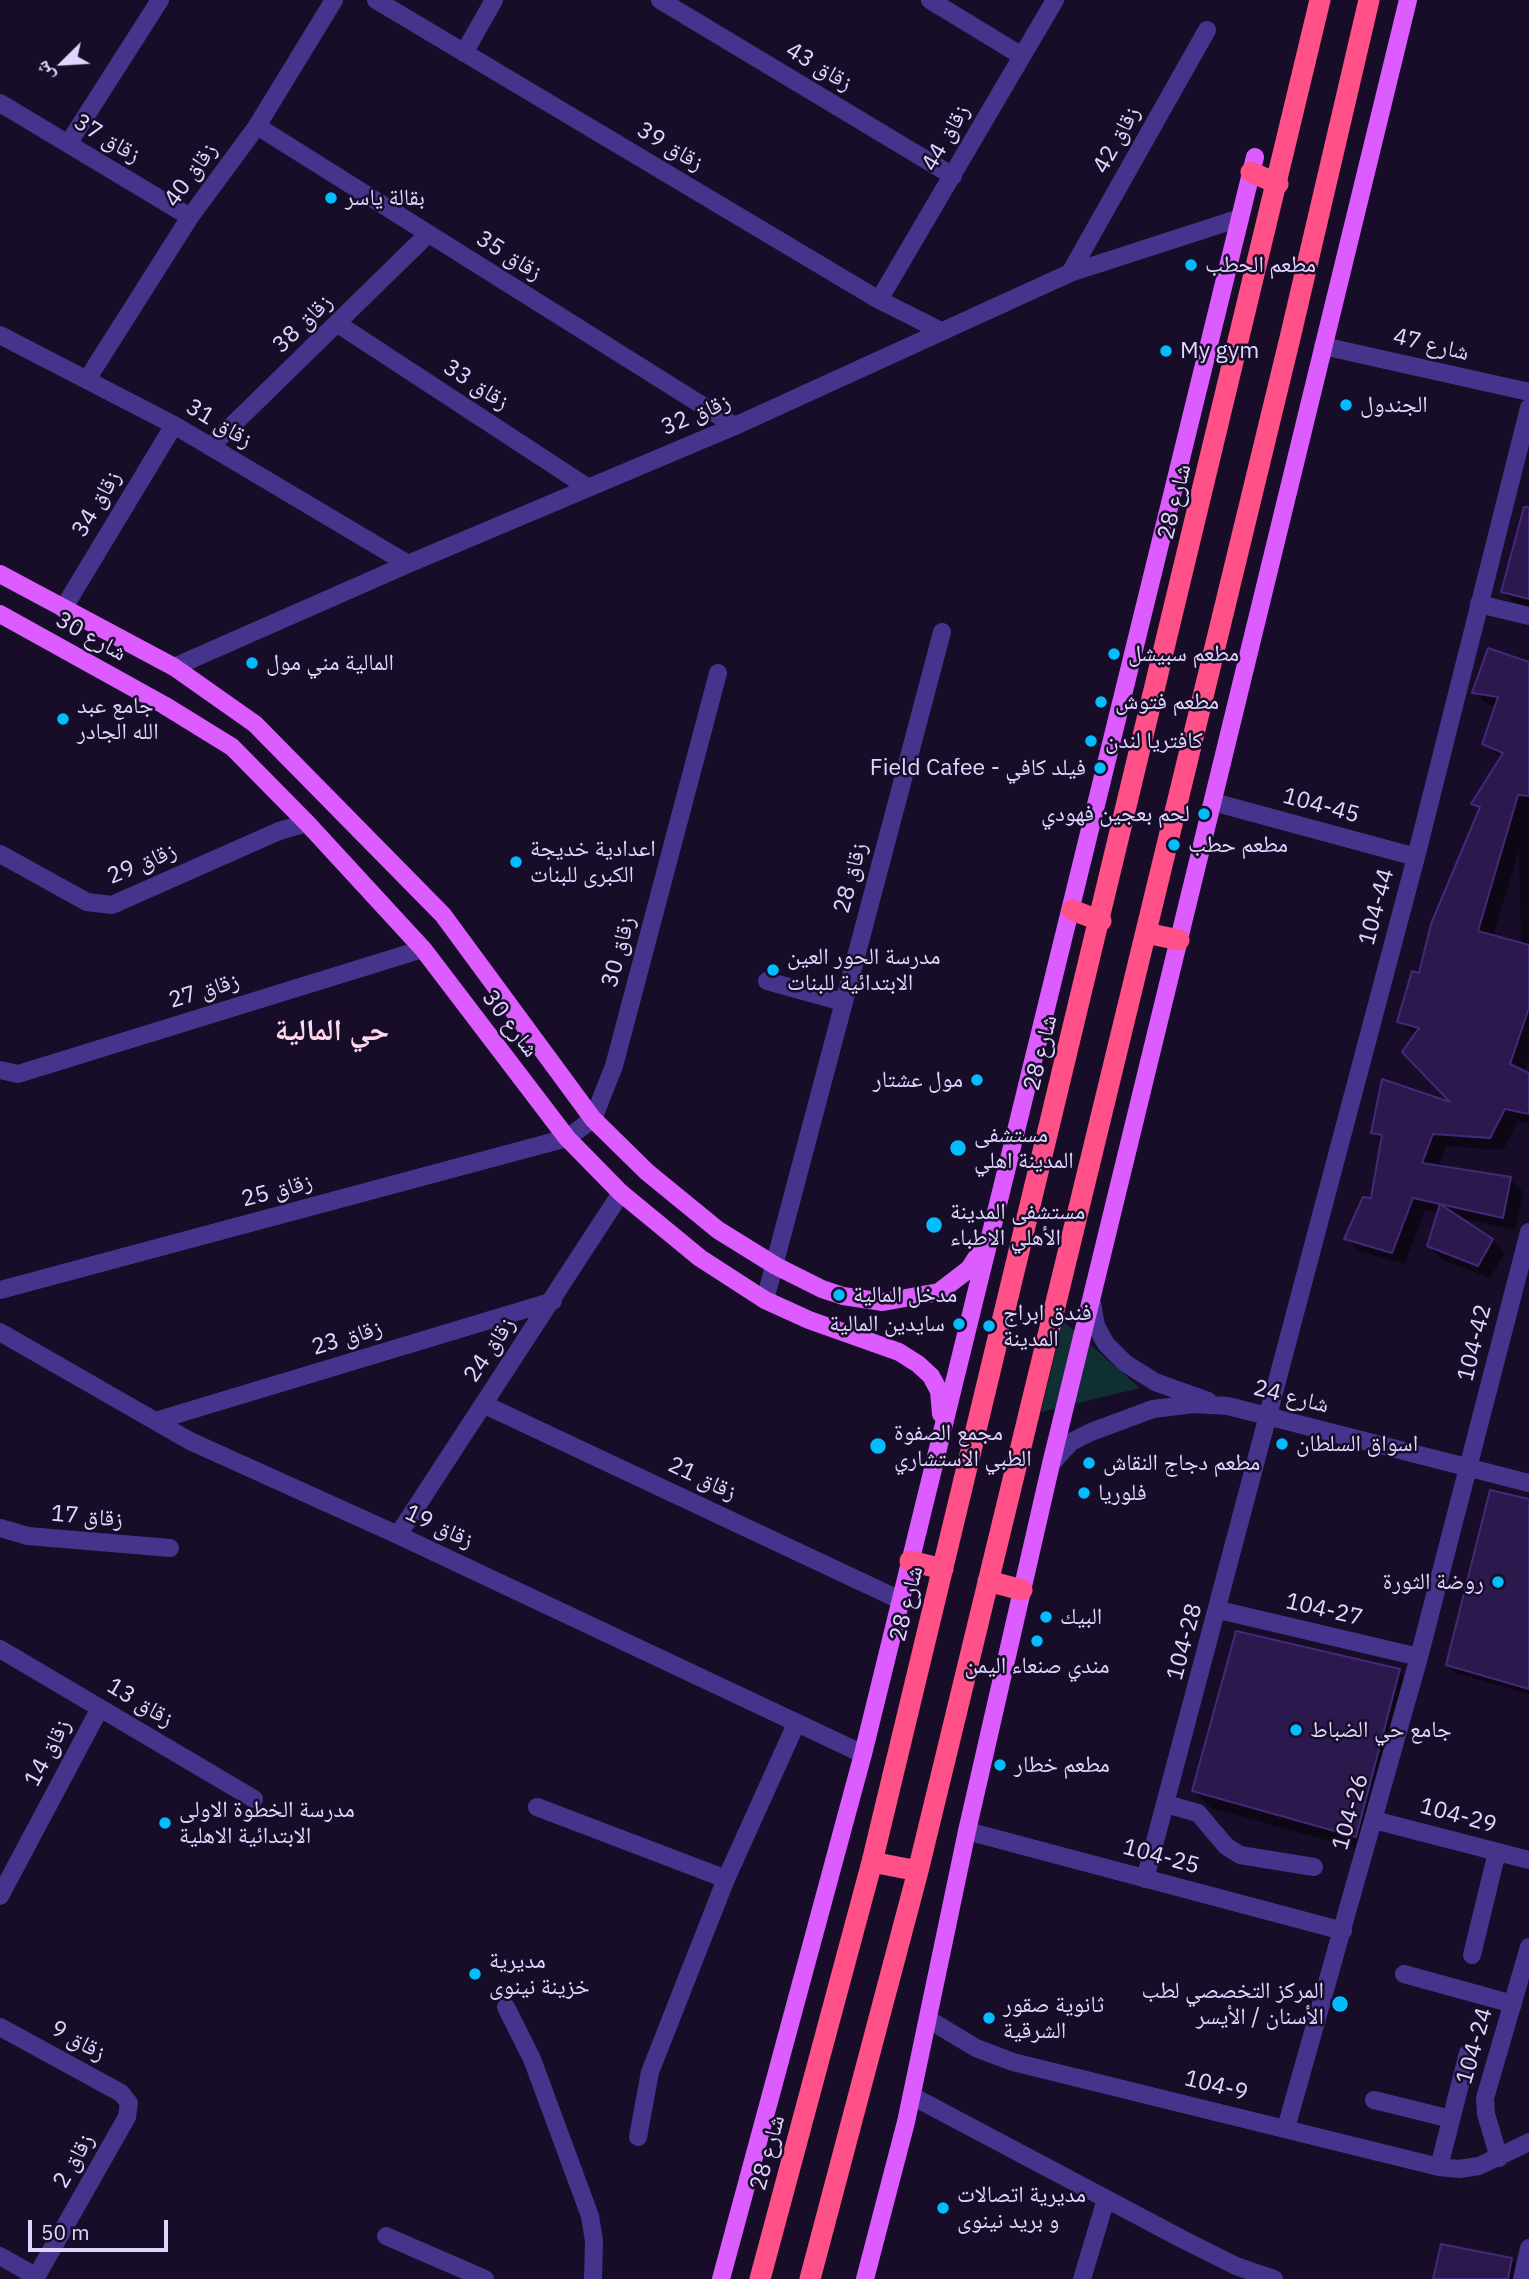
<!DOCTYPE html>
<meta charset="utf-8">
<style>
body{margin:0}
#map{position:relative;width:1529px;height:2279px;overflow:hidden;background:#170d29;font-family:"IBM Plex Sans","Noto Naskh Arabic",sans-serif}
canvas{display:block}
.north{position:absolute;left:28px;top:28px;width:70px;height:70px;-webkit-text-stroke:5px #170d29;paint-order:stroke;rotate:246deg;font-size:19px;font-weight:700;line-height:28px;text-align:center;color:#e1d5ff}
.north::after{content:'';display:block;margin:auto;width:24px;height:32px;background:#e1d5ff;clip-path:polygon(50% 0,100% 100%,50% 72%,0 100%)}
.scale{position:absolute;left:28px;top:2220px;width:140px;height:32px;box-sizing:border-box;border:4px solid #e1d5ff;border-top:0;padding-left:9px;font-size:21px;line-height:24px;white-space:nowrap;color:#e1d5ff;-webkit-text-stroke:5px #170d29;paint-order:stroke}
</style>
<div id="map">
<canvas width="1529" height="2279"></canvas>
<div class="north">ش</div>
<div class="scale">50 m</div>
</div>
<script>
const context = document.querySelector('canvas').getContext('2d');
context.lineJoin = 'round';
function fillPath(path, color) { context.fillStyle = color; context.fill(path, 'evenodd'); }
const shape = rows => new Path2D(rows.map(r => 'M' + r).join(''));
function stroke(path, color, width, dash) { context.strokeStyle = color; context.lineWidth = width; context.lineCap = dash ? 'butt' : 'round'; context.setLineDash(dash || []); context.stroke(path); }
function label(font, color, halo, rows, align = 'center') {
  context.font = font + ' "IBM Plex Sans","Noto Naskh Arabic",sans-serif'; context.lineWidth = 5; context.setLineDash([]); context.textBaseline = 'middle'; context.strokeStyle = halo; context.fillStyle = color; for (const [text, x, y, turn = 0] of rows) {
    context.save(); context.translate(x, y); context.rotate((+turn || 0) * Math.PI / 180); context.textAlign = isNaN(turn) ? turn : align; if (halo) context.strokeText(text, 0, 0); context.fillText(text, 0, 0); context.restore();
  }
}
fillPath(shape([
 [1063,1321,1140,1388,1041,1412]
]), '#102f33');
fillPath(shape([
 [1529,517,1529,608,1516,604,1503,592],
 [1529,664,1529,1058,1524,1072,1529,1074,1529,1123,1518,1121,1503,1150,1446,1146,1438,1168,1510,1179,1523,1192,1515,1230,1456,1217,1492,1240,1505,1253,1490,1278,1441,1259,1429,1246,1439,1213,1425,1210,1405,1264,1358,1251,1346,1238,1373,1200,1383,1143,1373,1133,1456,1106,1416,1035,1399,1021,1420,975,1480,810,1474,803,1502,759,1484,744,1496,706,1487,705,1474,692],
 [1519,849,1521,945,1493,937],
 [1529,1501,1529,1694,1456,1673,1448,1665],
 [1399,1670,1416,1687,1373,1853,1211,1808,1194,1791],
 [1512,2260,1524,2272,1523,2279,1435,2279]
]), '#0007');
const building = shape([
 [1524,507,1529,507,1529,599,1501,592,1524,507],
 [1488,648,1529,662,1529,796,1518,795,1478,931,1529,945,1529,1008,1510,1064,1529,1073,1529,1114,1505,1109,1490,1138,1433,1134,1422,1163,1511,1177,1503,1218,1413,1198,1392,1253,1344,1239,1363,1197,1371,1198,1382,1135,1371,1133,1382,1079,1450,1102,1402,1052,1419,1028,1397,1022,1412,971,1419,973,1431,924,1480,807,1471,804,1503,753,1482,744,1498,697,1472,693,1488,648],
 [1440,1204,1493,1239,1478,1266,1427,1246,1440,1204],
 [1490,1490,1529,1499,1529,1689,1446,1665,1490,1490],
 [1236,1631,1400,1669,1356,1837,1192,1791,1236,1631],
 [1441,2244,1512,2258,1508,2279,1433,2279,1441,2244]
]);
fillPath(building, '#2b184c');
stroke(building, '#45287a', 2);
stroke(shape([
 [376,0,879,300,941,331],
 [660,0,953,176],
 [930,0,1022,56],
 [464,53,494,0],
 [0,103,190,217],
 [257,126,735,426],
 [68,144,160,0],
 [1070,273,1207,30],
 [879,300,1055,0],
 [338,324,587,487],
 [0,335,174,425,408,564],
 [1323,346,1529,392],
 [88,378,190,217,257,126,334,0],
 [210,447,428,234],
 [1479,604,1529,616],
 [63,609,174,425],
 [174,667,408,564,735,426,1070,273,1240,218],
 [1213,802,1416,857],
 [0,854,87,902,112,905,279,831,307,823],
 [767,981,843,1002],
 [0,1070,18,1074,423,949],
 [0,1290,567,1138,593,1119,614,1066,718,673],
 [765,1300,942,632],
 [1092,1303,1096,1326,1106,1344,1125,1363,1155,1382,1208,1401],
 [0,1332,190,1441,398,1535,863,1754],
 [483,1404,900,1600],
 [155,1421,553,1301],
 [1051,1464,1071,1442,1091,1432,1153,1409,1193,1404,1228,1406,1529,1483],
 [0,1528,28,1536,170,1548],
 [398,1535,621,1193],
 [1219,1610,1419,1657],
 [0,1649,254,1799],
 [1166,1804,1198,1813,1226,1846,1240,1855,1314,1867],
 [537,1807,726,1879],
 [1374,1820,1529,1860],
 [967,1831,1343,1931],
 [1145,1879,1416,857,1529,408],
 [0,1896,100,1708],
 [1472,1955,1497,1852],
 [1404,1974,1513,2004],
 [506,2007,532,2059,590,2216,594,2241,593,2279],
 [928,2019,976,2048,1013,2062,1439,2167,1459,2169,1479,2166,1529,2142],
 [0,2027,121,2093,129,2103,127,2117,35,2279],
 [912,2096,1182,2239,1236,2266,1274,2279],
 [1374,2100,1451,2119],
 [1286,2128,1419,1657,1529,1232],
 [638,2137,650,2072,726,1879,796,1724],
 [1499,2158,1486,2114,1485,2098,1529,1947],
 [1439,2167,1468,2053],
 [386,2236,485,2279],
 [0,2256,37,2277],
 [1082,2279,1106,2199],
 [1522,2279,1529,2248]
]), '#46348c', 18);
stroke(shape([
 [0,574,174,667,255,724,443,915,593,1119,647,1172,718,1230,776,1266,822,1289,843,1296,883,1302,939,1292,969,1269,982,1249],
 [0,614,164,705,232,747,307,823,423,949,567,1138,621,1193,700,1258,765,1300,809,1320,899,1352,918,1364,931,1376,939,1391,941,1414],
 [721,2279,863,1754,1255,157],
 [865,2279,906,2122,967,1831,1051,1464,1408,0]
]), '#dc5cff', 18);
stroke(shape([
 [1251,172,1278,184],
 [1072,910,1101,921],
 [1146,933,1179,940],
 [910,1561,943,1569],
 [988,1581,1022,1590],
 [872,1862,918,1871],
 [760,2279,872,1862,1320,0],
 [810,2279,918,1871,1290,338,1369,0]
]), '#ff5088', 21);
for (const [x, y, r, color] of [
 [331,198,7,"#01bdff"],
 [1191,265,7,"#01bdff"],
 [1166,351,7,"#01bdff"],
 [1346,405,7,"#01bdff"],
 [1114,654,7,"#01bdff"],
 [252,663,7,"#01bdff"],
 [1101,702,7,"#01bdff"],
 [63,719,7,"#01bdff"],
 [1091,741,7,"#01bdff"],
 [1100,768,7,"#01bdff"],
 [1204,814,7,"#01bdff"],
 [1174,845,7,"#01bdff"],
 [516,862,7,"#01bdff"],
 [773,970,7,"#01bdff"],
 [977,1080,7,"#01bdff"],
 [958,1148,9,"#01bdff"],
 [934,1225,9,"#01bdff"],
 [839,1295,7,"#01bdff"],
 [959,1324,7,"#01bdff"],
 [989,1326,7,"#01bdff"],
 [1282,1444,7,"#01bdff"],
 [878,1446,9,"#01bdff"],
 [1089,1463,7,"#01bdff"],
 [1084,1493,7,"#01bdff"],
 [1498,1582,7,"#01bdff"],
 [1046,1617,7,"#01bdff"],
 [1037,1641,7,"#01bdff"],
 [1296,1730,7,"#01bdff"],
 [1000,1765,7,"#01bdff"],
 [165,1823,7,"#01bdff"],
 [475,1974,7,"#01bdff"],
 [1340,2004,9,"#01bdff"],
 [989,2018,7,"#01bdff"],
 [943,2208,7,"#01bdff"]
]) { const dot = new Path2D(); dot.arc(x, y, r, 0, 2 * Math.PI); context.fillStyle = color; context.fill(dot); stroke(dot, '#170d29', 2.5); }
label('23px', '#e1d5ff', '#170d29', [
 ["زقاق 43",819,67,31],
 ["زقاق 44",946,138,-60],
 ["زقاق 37",107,139,31],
 ["زقاق 42",1117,140,-61],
 ["زقاق 39",670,147,31],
 ["زقاق 40",191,175,-54],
 ["زقاق 35",509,256,32],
 ["زقاق 38",303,324,-44],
 ["شارع 47",1431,345,13],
 ["زقاق 33",476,385,33],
 ["زقاق 32",696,415,-23],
 ["زقاق 31",219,424,31],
 ["شارع 28",1175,502,-76],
 ["زقاق 34",97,504,-59],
 ["شارع 30",91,637,29],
 ["104-45",1321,806,15],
 ["زقاق 29",142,864,-23],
 ["زقاق 28",851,878,-75],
 ["104-44",1377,907,-75],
 ["زقاق 30",619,952,-75],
 ["زقاق 27",204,991,-17],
 ["شارع 30",510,1024,53],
 ["شارع 28",1041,1053,-76],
 ["زقاق 25",277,1191,-15],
 ["زقاق 23",347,1338,-17],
 ["104-42",1475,1343,-76],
 ["زقاق 24",490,1350,-56],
 ["شارع 24",1291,1397,14],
 ["زقاق 21",702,1479,25],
 ["زقاق 17",87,1517,5],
 ["زقاق 19",439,1527,25],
 ["شارع 28",907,1604,-76],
 ["104-27",1324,1610,13],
 ["104-28",1185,1642,-75],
 ["زقاق 13",140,1703,31],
 ["زقاق 14",48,1753,-62],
 ["104-26",1351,1812,-74],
 ["104-29",1458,1816,15],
 ["104-25",1161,1857,15],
 ["زقاق 9",78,2041,29],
 ["104-24",1475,2046,-74],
 ["104-9",1216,2086,14],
 ["شارع 28",768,2153,-75],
 ["زقاق 2",74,2161,-60]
]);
label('23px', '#e1d5ff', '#170d29', [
 ["بقالة ياسر",345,198],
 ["مطعم الحطب",1205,265],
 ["My gym",1180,351],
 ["الجندول",1360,405],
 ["مطعم سبيشل",1128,654],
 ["المالية مني مول",266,663],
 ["مطعم فتوش",1115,702],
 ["جامع عبد",77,706],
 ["الله الجادر",77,732],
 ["كافتريا لندن",1105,741],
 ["Field Cafee - فيلد كافي",1086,768,"right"],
 ["لحم بعجين فهودي",1190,814,"right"],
 ["مطعم حطب",1188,845],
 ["اعدادية خديجة",530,849],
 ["الكبرى للبنات",530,875],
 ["مدرسة الحور العين",787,957],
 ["الابتدائية للبنات",787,983],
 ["مول عشتار",963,1080,"right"],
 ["مستشفى",974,1135],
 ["المدينة اهلي",974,1161],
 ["مستشفى المدينة",950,1212],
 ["الأهلي الاطباء",950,1238],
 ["مدخل المالية",853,1295],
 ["فندق ابراج",1003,1313],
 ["المدينة",1003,1339],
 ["سايدين المالية",945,1324,"right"],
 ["مجمع الصفوة",894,1433],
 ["الطبي الاستشاري",894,1459],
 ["اسواق السلطان",1296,1444],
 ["مطعم دجاج النقاش",1103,1463],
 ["فلوريا",1098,1493],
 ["روضة الثورة",1484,1582,"right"],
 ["البيك",1060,1617],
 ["مندي صنعاء اليمن",1037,1666,"center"],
 ["جامع حي الضباط",1310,1730],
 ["مطعم خطار",1014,1765],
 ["مدرسة الخطوة الاولى",179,1810],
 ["الابتدائية الاهلية",179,1836],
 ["مديرية",489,1961],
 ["خزينة نينوى",489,1987],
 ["المركز التخصصي لطب",1324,1991,"right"],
 ["الأسنان / الأيسر",1324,2017,"right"],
 ["ثانوية صقور",1003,2005],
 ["الشرقية",1003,2031],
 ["مديرية اتصالات",957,2195],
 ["و بريد نينوى",957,2221]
], 'left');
label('bold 30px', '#ffd7ea', '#170d29', [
 ["حي المالية",332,1031]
]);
</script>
